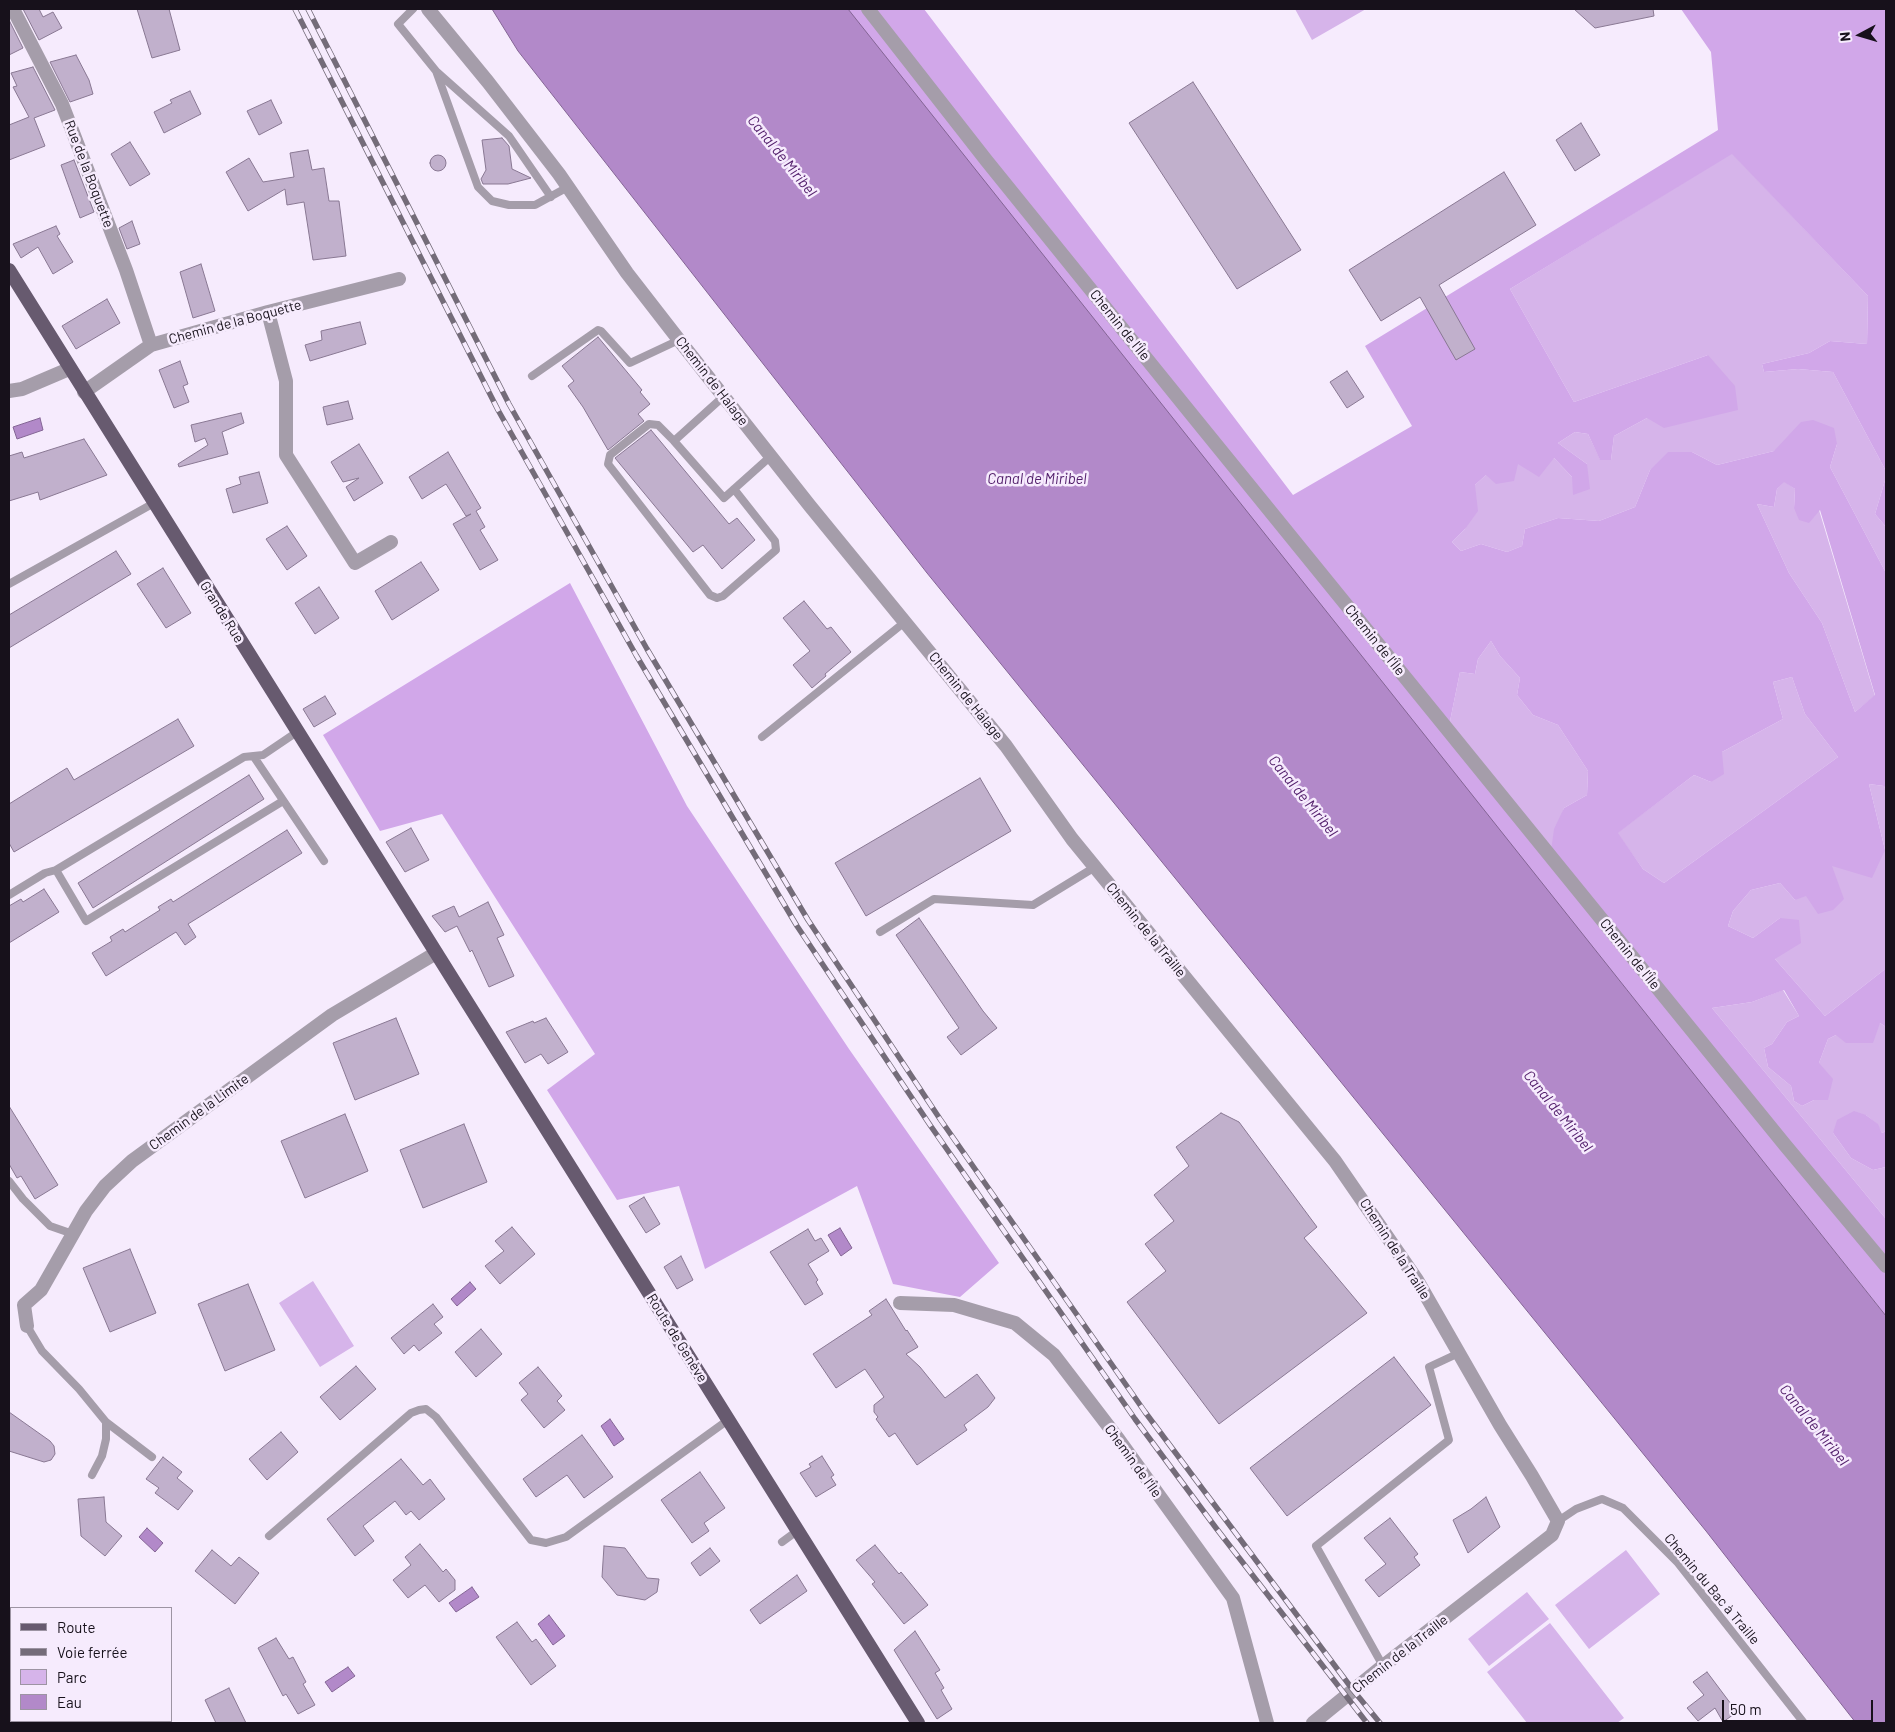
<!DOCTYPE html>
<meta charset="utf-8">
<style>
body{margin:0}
#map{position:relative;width:1895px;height:1732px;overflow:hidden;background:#f6ebfd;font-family:Barlow,sans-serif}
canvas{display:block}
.frame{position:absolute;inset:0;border:10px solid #17111b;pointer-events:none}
.legend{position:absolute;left:10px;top:1607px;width:162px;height:115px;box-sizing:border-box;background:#f6ebfd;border:1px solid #9d94a3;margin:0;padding:6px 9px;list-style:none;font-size:15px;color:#17111b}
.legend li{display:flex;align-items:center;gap:10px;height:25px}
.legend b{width:25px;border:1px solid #9d94a3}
.north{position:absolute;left:1835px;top:10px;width:50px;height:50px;-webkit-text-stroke:4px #f6ebfd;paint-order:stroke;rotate:264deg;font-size:14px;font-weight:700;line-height:20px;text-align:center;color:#17111b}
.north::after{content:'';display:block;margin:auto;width:18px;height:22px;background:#17111b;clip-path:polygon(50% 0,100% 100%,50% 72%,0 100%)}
.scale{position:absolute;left:1722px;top:1700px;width:151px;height:22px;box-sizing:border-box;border:2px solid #17111b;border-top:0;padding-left:6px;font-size:15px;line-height:18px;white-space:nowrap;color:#17111b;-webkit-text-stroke:4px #f6ebfd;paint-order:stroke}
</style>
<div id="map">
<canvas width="1895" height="1732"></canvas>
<div class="frame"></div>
<ul class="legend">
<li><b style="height:6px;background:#675a6f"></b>Route</li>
<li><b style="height:6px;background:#746c79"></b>Voie ferrée</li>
<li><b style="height:14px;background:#d6b4ea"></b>Parc</li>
<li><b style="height:14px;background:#b289c9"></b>Eau</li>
</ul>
<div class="north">N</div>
<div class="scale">50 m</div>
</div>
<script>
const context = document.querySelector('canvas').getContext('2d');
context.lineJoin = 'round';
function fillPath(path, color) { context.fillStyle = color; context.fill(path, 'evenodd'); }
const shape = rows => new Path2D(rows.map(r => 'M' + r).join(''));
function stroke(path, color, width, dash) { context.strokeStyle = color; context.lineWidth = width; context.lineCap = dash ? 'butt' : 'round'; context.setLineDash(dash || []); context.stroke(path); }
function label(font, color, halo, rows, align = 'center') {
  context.font = font + ' Barlow,sans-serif'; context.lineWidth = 5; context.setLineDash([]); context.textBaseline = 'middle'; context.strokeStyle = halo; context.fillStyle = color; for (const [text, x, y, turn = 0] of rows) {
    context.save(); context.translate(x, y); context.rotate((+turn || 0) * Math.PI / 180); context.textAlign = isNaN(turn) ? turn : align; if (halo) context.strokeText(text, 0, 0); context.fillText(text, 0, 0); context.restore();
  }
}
fillPath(shape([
 [1295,9,1366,9,1312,40],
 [1732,153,1868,296,1867,344,1830,341,1809,353,1762,364,1764,372,1798,369,1833,372,1886,471,1886,477,1875,514,1886,527,1886,573,1830,467,1837,444,1774,451,1717,465,1692,452,1650,470,1635,507,1599,521,1558,518,1525,529,1522,546,1507,552,1481,544,1461,551,1452,542,1465,529,1475,485,1487,474,1518,463,1554,458,1572,477,1587,464,1558,443,1575,432,1588,434,1600,459,1611,460,1614,436,1647,418,1708,355,1574,402,1510,289],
 [1784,481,1795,489,1794,508,1819,510,1875,696,1855,712,1822,623,1789,573,1757,504,1774,507,1777,489],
 [1491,641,1500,656,1520,678,1517,695,1533,715,1558,725,1588,771,1587,795,1564,808,1551,851,1449,726,1460,672,1475,674,1478,659],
 [1792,677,1805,714,1838,757,1664,883,1643,869,1617,833,1694,775,1711,782,1722,752,1783,719,1773,682],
 [1869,784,1884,786,1886,791,1886,970,1884,970,1825,1016,1775,959,1780,918,1753,938,1728,926,1733,911,1751,890,1780,883,1795,900,1832,866,1885,850],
 [1783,990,1799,1016,1787,1022,1772,1044,1764,1048,1768,1067,1791,1086,1794,1101,1802,1106,1814,1100,1819,1063,1828,1039,1836,1035,1880,1023,1886,1027,1886,1131,1882,1133,1877,1124,1866,1115,1833,1133,1851,1158,1873,1170,1886,1167,1886,1219,1712,1008,1752,1002],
 [313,1281,354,1346,320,1367,279,1303],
 [1626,1550,1660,1594,1589,1649,1555,1605],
 [1527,1592,1549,1619,1489,1666,1468,1639],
 [1550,1623,1624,1718,1617,1723,1527,1723,1487,1672]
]), '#d6b4ea');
fillPath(shape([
 [844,9,924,9,1293,495,1412,426,1365,346,1718,130,1711,52,1681,9,1886,9,1886,471,1833,372,1798,369,1764,372,1762,364,1809,353,1830,341,1867,344,1868,296,1732,154,1510,289,1574,402,1708,355,1735,386,1738,410,1664,428,1647,418,1614,436,1611,460,1600,460,1588,434,1575,432,1558,443,1587,464,1590,489,1573,495,1572,477,1554,458,1539,477,1518,464,1514,481,1496,484,1486,475,1475,485,1478,511,1465,529,1452,542,1461,551,1481,544,1507,552,1522,546,1525,529,1558,518,1599,521,1635,507,1650,470,1668,452,1692,452,1717,465,1774,451,1801,422,1813,420,1834,428,1837,444,1830,467,1886,573,1886,791,1884,786,1869,784,1885,850,1872,878,1832,866,1844,899,1833,910,1818,914,1806,896,1795,900,1780,883,1751,890,1733,911,1728,926,1753,938,1780,918,1799,920,1801,943,1775,959,1825,1016,1884,970,1886,970,1886,1027,1880,1023,1873,1043,1846,1043,1836,1035,1828,1039,1819,1063,1833,1079,1828,1100,1814,1100,1802,1106,1794,1101,1791,1086,1768,1067,1764,1048,1772,1044,1787,1022,1799,1016,1784,990,1752,1002,1712,1008,1886,1219,1886,1316],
 [1784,482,1795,489,1794,508,1799,520,1809,523,1820,510,1875,695,1855,712,1822,623,1789,573,1757,504,1774,507,1777,489],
 [1491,641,1500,656,1520,678,1517,695,1533,715,1558,725,1588,771,1587,795,1564,808,1554,829,1551,851,1449,726,1460,672,1475,674,1478,659],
 [1792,677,1805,714,1838,757,1664,883,1643,869,1618,833,1694,775,1711,782,1724,774,1722,752,1783,719,1773,682],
 [1886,477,1886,527,1875,514],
 [570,583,687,806,849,1049,999,1263,960,1297,893,1284,857,1186,705,1269,679,1186,617,1200,547,1090,595,1054,442,814,380,831,323,735],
 [1854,1111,1866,1115,1878,1124,1882,1133,1886,1131,1886,1167,1873,1170,1851,1158,1833,1133,1837,1120]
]), '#d1a7e9');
const water = shape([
 [492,9,848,9,1886,1316,1886,1723,1856,1723,1706,1531,927,573,518,51,492,9],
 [40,418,43,430,17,439,13,427,40,418],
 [840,1228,852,1248,841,1256,828,1235,840,1228],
 [470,1282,476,1289,457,1306,451,1299,470,1282],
 [610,1419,624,1439,614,1446,601,1426,610,1419],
 [147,1528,163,1543,155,1552,139,1537,147,1528],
 [472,1587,479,1597,456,1612,449,1603,472,1587],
 [549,1615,565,1636,553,1645,538,1624,549,1615],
 [348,1667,355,1676,332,1692,325,1682,348,1667]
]);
fillPath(water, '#b289c9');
stroke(water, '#846595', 1);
const building = shape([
 [23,9,39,9,43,17,53,12,62,28,39,40,23,9],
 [137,9,169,9,180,50,152,58,137,9],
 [1574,9,1653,9,1654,16,1595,28,1574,9],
 [9,20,23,48,9,55,9,20],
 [76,55,89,80,93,94,70,102,50,62,76,55],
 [33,67,55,110,34,118,45,146,9,160,9,125,29,117,13,87,17,86,11,73,33,67],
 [1193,82,1301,250,1237,289,1129,123,1193,82],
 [190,91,201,114,164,133,154,112,172,103,170,100,190,91],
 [271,100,282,123,259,135,247,111,271,100],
 [1581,123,1600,155,1575,171,1556,140,1581,123],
 [502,138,509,146,512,169,531,178,508,184,483,184,481,179,486,170,482,140,502,138],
 [130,142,150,174,130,186,111,154,130,142],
 [308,150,312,170,324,168,329,201,339,201,346,256,313,260,304,202,287,205,285,189,248,211,226,172,249,158,263,182,294,177,290,153,308,150],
 '430 163a8 8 0 1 1 16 0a8 8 0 1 1-16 0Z',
 [74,160,94,212,80,218,61,165,74,160],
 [1504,172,1536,225,1439,285,1475,349,1456,360,1420,297,1381,321,1349,270,1504,172],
 [132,221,140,244,127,249,119,228,132,221],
 [56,226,60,234,57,236,73,262,53,274,38,247,21,258,13,244,56,226],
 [201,264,215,311,193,318,180,272,201,264],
 [107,299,120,323,76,349,62,326,107,299],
 [360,322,366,344,310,361,305,345,322,340,321,331,360,322],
 [598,337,642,390,640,392,650,404,638,414,644,421,608,450,583,407,568,386,574,381,562,366,598,337],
 [180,361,188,384,183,386,189,402,174,408,159,370,180,361],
 [1347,371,1364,397,1347,408,1330,382,1347,371],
 [348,401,353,419,327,425,323,407,348,401],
 [241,413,244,423,222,432,228,454,179,467,178,464,208,445,205,438,195,442,191,425,241,413],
 [651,430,729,524,737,518,755,540,722,569,703,545,693,552,615,458,651,430],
 [84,439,107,475,40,500,38,492,9,501,9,456,22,452,24,458,84,439],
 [359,444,383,483,354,501,346,487,359,478,343,482,331,462,359,444],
 [448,452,481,508,476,511,485,527,480,530,498,560,480,570,453,524,471,514,466,516,446,484,422,499,409,477,448,452],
 [259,472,268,503,233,513,226,489,241,484,239,477,259,472],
 [287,526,307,556,287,570,266,539,287,526],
 [116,551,131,574,9,648,9,615,116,551],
 [421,562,439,590,392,620,375,591,421,562],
 [163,568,191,613,166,628,137,584,163,568],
 [319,587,339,618,315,634,295,603,319,587],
 [804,601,827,629,831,627,851,652,825,674,826,676,812,688,793,665,810,651,783,618,804,601],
 [325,696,336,714,314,727,303,709,325,696],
 [178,719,194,746,14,852,9,843,9,804,67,768,74,780,178,719],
 [249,775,264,799,93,908,78,883,249,775],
 [980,778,1011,831,866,916,835,863,980,778],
 [411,828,429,860,405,872,386,842,411,828],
 [287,830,302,853,188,924,196,937,185,945,176,932,106,976,92,953,112,941,110,937,123,929,125,932,160,910,158,907,171,899,173,902,287,830],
 [44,889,59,912,9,943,9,906,21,899,23,902,44,889],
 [488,902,504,935,497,938,514,976,489,987,472,950,470,952,457,926,445,932,432,916,454,906,459,917,488,902],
 [919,918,983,1011,997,1028,961,1055,947,1037,959,1028,896,935,919,918],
 [396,1018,419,1074,355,1100,333,1043,396,1018],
 [546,1018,568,1052,548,1064,541,1054,525,1063,506,1032,533,1021,534,1023,546,1018],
 [9,1106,58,1185,35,1199,21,1176,17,1178,9,1164,9,1106],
 [1221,1113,1239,1122,1317,1227,1304,1238,1367,1313,1219,1424,1127,1302,1166,1271,1145,1244,1174,1221,1154,1195,1189,1166,1176,1147,1221,1113],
 [345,1114,368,1171,305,1198,281,1141,345,1114],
 [464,1124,487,1182,423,1208,400,1150,464,1124],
 [644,1197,660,1224,646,1233,629,1206,644,1197],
 [512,1227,535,1254,500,1284,485,1266,504,1251,495,1241,512,1227],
 [808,1229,815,1241,821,1238,829,1251,808,1264,818,1280,816,1282,823,1294,805,1305,770,1252,808,1229],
 [130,1249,156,1313,110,1332,83,1268,130,1249],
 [681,1256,693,1280,677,1289,664,1267,681,1256],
 [248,1284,275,1350,225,1371,198,1304,248,1284],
 [886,1299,906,1331,907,1330,918,1347,906,1354,920,1367,945,1398,977,1374,995,1398,988,1407,964,1425,967,1430,917,1465,895,1433,889,1437,876,1419,878,1417,874,1412,874,1405,884,1397,865,1369,836,1388,813,1354,872,1315,869,1311,886,1299],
 [433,1304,443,1317,434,1324,442,1333,419,1351,414,1345,404,1354,391,1338,433,1304],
 [481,1329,502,1354,476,1377,455,1352,481,1329],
 [1394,1357,1431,1405,1287,1516,1250,1468,1394,1357],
 [356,1366,376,1389,340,1420,320,1397,356,1366],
 [538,1367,562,1396,557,1401,565,1410,544,1428,521,1400,528,1394,519,1383,538,1367],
 [9,1412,50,1441,54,1446,55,1454,51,1460,44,1462,9,1451,9,1412],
 [281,1432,298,1452,267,1480,249,1459,281,1432],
 [582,1435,613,1477,584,1498,567,1475,536,1497,523,1479,582,1435],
 [822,1456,834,1475,831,1477,836,1485,816,1497,800,1473,811,1467,809,1464,822,1456],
 [163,1457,182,1472,177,1478,193,1491,178,1510,155,1493,159,1488,146,1479,163,1457],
 [401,1459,423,1485,430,1479,445,1499,419,1520,411,1511,406,1515,395,1501,363,1526,374,1541,355,1556,327,1519,401,1459],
 [700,1472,725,1508,704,1523,709,1531,692,1543,661,1500,700,1472],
 [104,1497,106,1522,122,1536,105,1556,81,1536,78,1499,104,1497],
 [1486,1497,1500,1527,1468,1553,1453,1520,1471,1509,1486,1497],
 [1390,1518,1418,1554,1414,1557,1420,1565,1379,1597,1365,1580,1386,1564,1364,1538,1390,1518],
 [420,1544,443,1572,446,1569,455,1580,455,1590,439,1602,425,1585,408,1598,393,1580,411,1565,405,1557,420,1544],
 [875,1545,899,1574,901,1572,928,1605,904,1624,872,1584,875,1582,856,1560,875,1545],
 [604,1546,625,1548,647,1578,659,1579,657,1592,645,1600,617,1595,602,1577,604,1546],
 [710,1548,720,1561,700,1576,691,1563,710,1548],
 [212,1550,231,1566,239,1557,259,1573,235,1604,195,1571,212,1550],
 [797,1575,807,1591,760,1624,750,1610,797,1575],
 [517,1622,532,1642,536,1639,556,1666,531,1685,496,1637,517,1622],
 [915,1631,940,1670,935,1673,944,1688,941,1690,952,1709,937,1719,894,1650,915,1631],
 [276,1638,289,1659,293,1657,306,1682,303,1684,315,1705,298,1714,286,1694,283,1696,258,1648,276,1638],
 [1707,1672,1737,1712,1723,1722,1715,1708,1698,1721,1687,1708,1704,1695,1693,1682,1707,1672],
 [229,1688,246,1723,216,1723,205,1700,229,1688]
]);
fillPath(building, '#c1b0cc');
stroke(building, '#897893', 1);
stroke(shape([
 [413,9,398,24,436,71,478,187,492,201,509,205,535,205,568,187],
 [437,72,509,136,551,197],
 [532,376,598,330,601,331,630,363,679,340],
 [724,396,674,441,724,498,771,456],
 [674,441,658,425,649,424,610,455,608,464,710,595,717,598,723,596,776,550,775,541,734,489],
 [9,584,154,503],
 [762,737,906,621],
 [254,757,324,861],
 [283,801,86,921,56,870,244,757,263,755,297,732],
 [9,895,45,873,56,870],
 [880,932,934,899,1033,905,1095,867],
 [9,1181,23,1199,50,1226,73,1234],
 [27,1326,42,1351,79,1389,106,1422,106,1439,102,1456,92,1475],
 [106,1422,152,1457],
 [1558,1521,1576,1509,1602,1499,1623,1508,1678,1563,1804,1723],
 [269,1536,411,1413,419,1410,426,1409,436,1417,531,1540,546,1543,566,1537,728,1420],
 [782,1542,797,1531],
 [1383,1666,1316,1546,1449,1440,1429,1367,1459,1353]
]), '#a59daa', 8);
stroke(shape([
 [13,9,62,104,126,270,151,345],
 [428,9,488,82,559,174,627,273,679,340,810,506,1006,746,1072,839,1335,1161,1417,1280,1500,1425,1532,1476,1558,1521,1552,1535,1383,1666,1313,1723],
 [868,9,986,160,1188,410,1785,1145,1886,1266],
 [268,312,286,381,286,455,355,563,391,542],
 [9,391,22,389,69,369],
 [84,392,151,345,268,312,399,279],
 [900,1303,954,1305,1015,1323,1054,1355,1119,1440,1233,1598,1267,1723],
 [27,1326,24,1305,41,1290,86,1211,105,1186,132,1161,332,1015,436,953]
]), '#a59daa', 14);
stroke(shape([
 [9,270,918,1723]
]), '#675a6f', 14);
const rail = shape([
 [295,9,498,410,636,655,797,926,930,1125,1135,1419,1216,1528,1367,1723],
 [308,9,509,404,647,649,808,920,940,1119,1145,1412,1353,1690,1380,1723]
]);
stroke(rail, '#746c79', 5.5);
stroke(rail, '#f6ebfd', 4, [11]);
label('14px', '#17111b', '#f6ebfd', [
 ["Rue de la Boquette",89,174,69],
 ["Chemin de la Boquette",235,322,-15],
 ["Chemin de l'Île",1120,325,51],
 ["Chemin de Halage",712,381,52],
 ["Grande Rue",222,612,58],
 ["Chemin de l'Île",1375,640,51],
 ["Chemin de Halage",966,696,51],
 ["Chemin de la Traille",1146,930,51],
 ["Chemin de l'Île",1630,954,51],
 ["Chemin de la Limite",199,1112,-36],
 ["Chemin de la Traille",1395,1249,57],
 ["Route de Genève",677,1338,58],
 ["Chemin de l'Île",1133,1461,54],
 ["Chemin du Bac à Traille",1712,1589,50],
 ["Chemin de la Traille",1400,1654,-38]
]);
label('italic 15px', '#511d6a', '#f6ebfd', [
 ["Canal de Miribel",782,156,51],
 ["Canal de Miribel",1037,479],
 ["Canal de Miribel",1303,796,51],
 ["Canal de Miribel",1558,1111,51],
 ["Canal de Miribel",1814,1425,51]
]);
</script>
